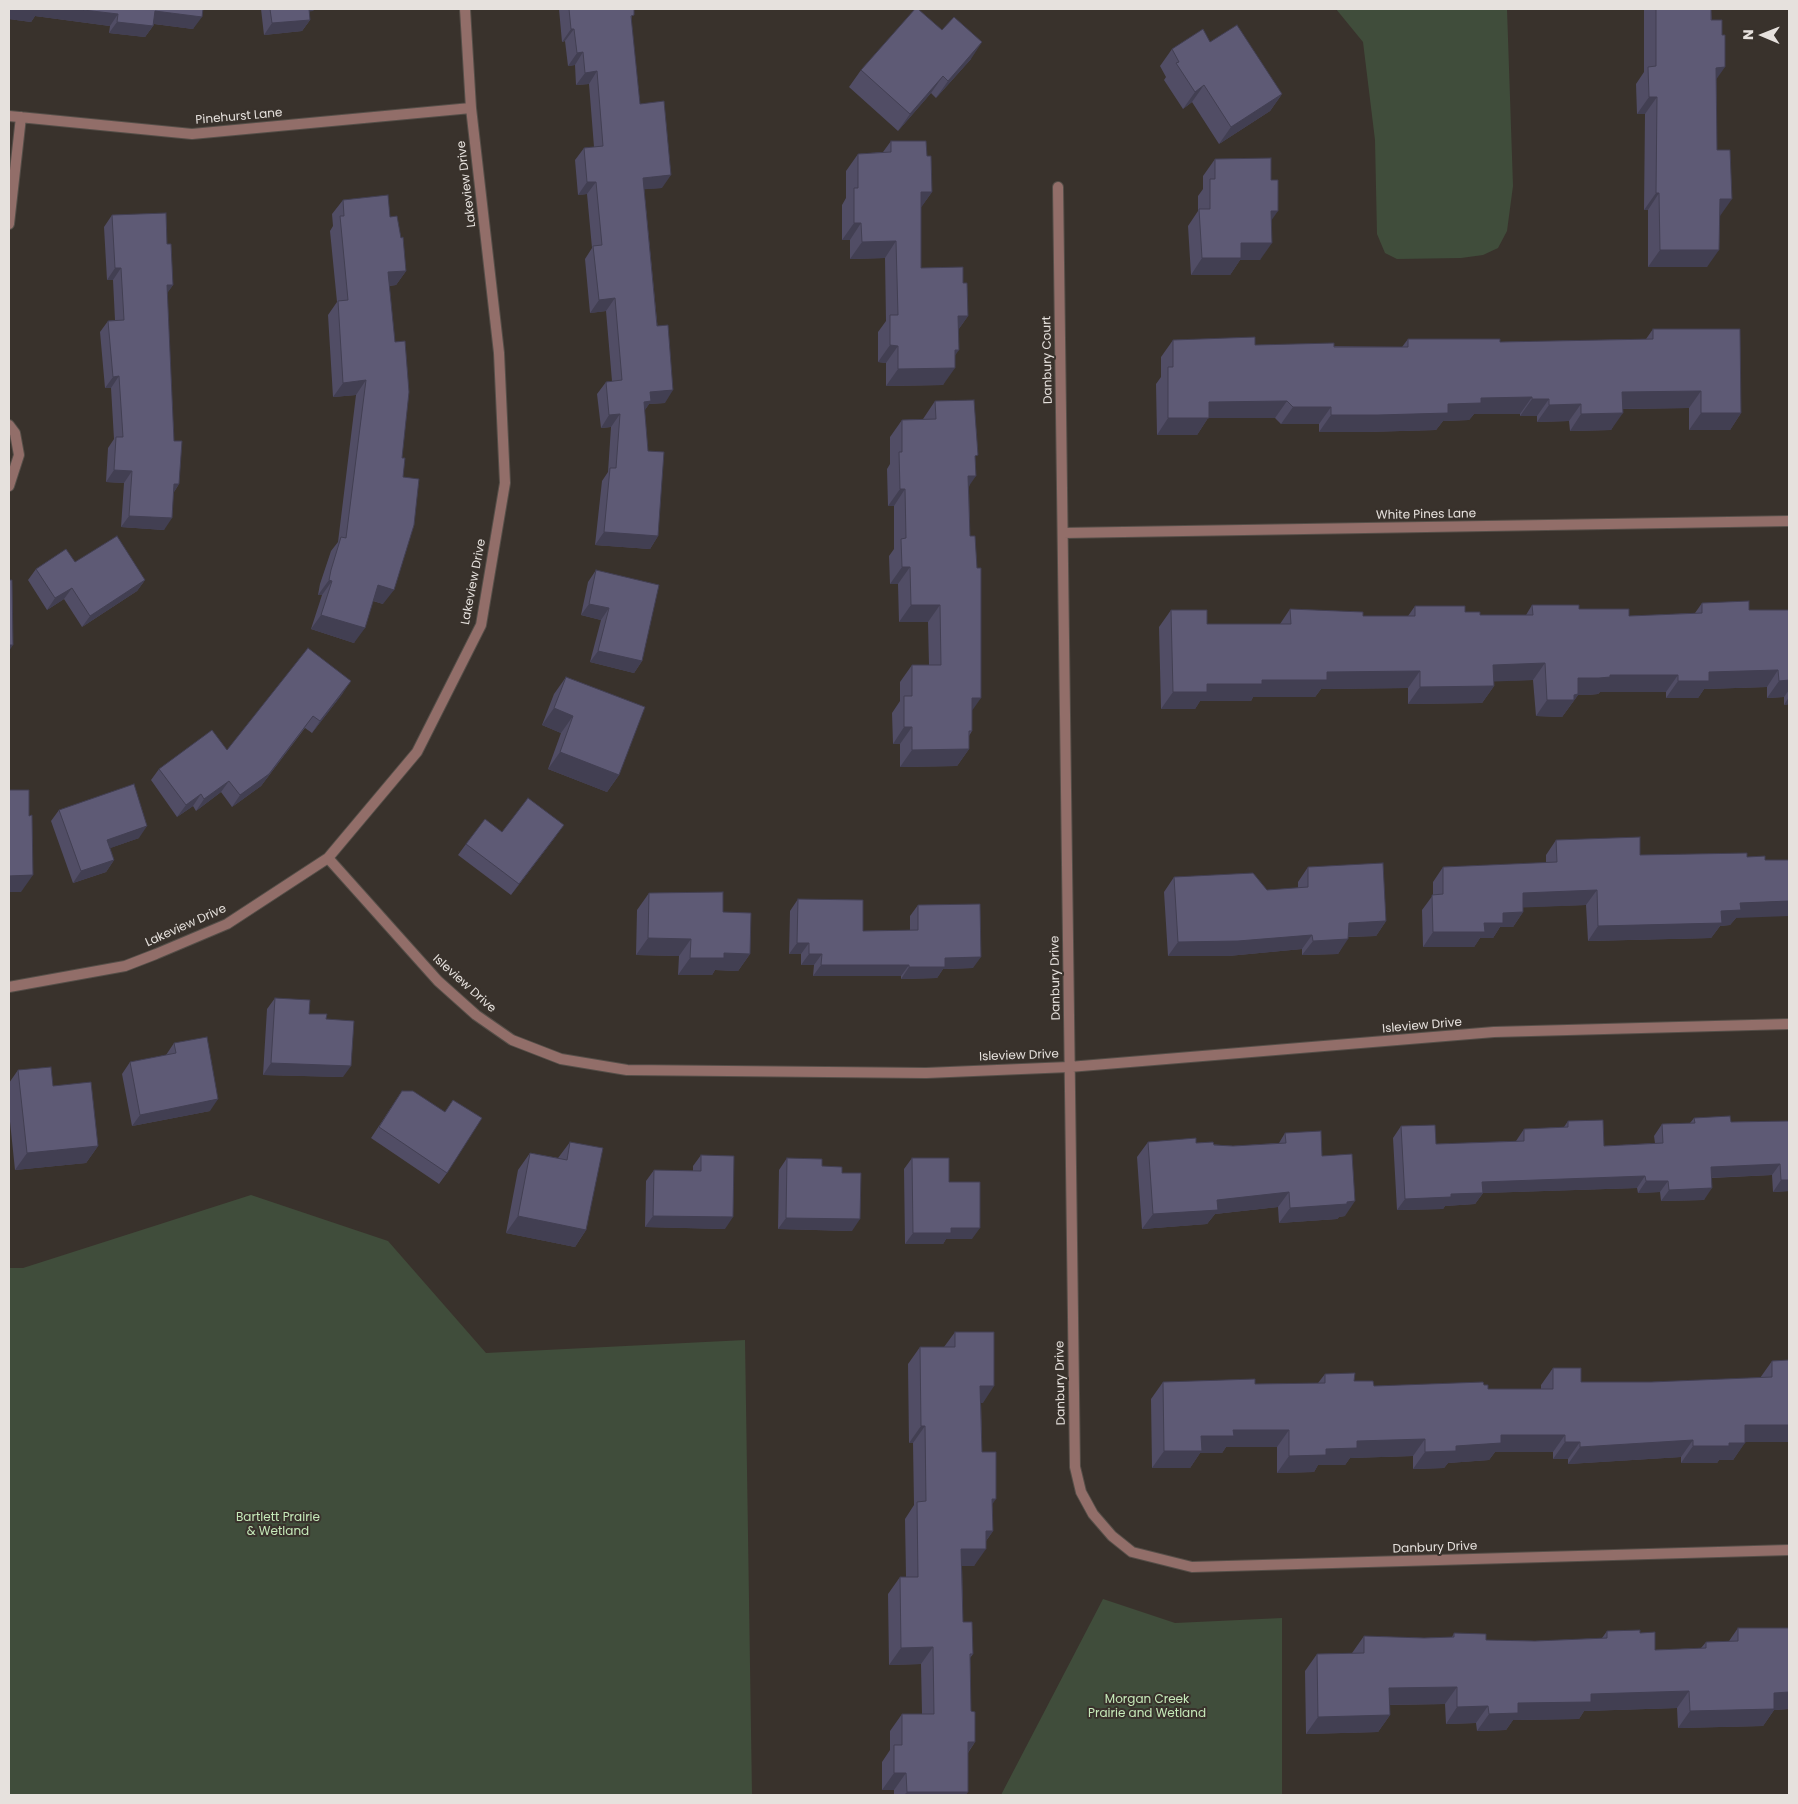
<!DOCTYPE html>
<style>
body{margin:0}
#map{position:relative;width:1798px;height:1804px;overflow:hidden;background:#39322c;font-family:Poppins,sans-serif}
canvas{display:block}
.frame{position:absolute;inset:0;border:10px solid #e6e1dd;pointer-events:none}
.north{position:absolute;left:1738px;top:10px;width:50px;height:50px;-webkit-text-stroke:4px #39322c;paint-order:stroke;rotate:271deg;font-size:14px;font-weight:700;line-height:20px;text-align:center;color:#e6e1dd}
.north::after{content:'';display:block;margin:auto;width:18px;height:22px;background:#e6e1dd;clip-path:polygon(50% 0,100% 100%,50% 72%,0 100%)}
</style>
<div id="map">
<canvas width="1798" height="1804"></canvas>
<div class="frame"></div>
<div class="north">N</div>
</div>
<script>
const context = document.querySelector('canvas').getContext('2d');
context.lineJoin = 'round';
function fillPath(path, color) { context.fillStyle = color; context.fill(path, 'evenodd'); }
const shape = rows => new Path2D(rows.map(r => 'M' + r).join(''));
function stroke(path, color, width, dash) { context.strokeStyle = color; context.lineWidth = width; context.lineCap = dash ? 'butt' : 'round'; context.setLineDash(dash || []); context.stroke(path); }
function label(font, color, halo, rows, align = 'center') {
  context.font = font + ' Poppins,sans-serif'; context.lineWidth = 4; context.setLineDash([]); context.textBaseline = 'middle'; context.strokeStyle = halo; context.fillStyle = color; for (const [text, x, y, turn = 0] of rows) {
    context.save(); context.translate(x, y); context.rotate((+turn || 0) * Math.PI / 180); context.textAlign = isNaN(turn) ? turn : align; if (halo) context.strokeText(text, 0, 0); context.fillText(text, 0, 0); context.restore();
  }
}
fillPath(shape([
 [1336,9,1507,9,1513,186,1507,231,1498,248,1483,255,1461,258,1397,259,1385,253,1377,234,1375,140,1363,42],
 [251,1195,388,1241,486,1353,745,1340,752,1795,9,1795,9,1268,23,1268],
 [1103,1599,1175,1623,1282,1618,1282,1795,1001,1795]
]), '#404d3b');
const street = shape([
 [9,116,192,134,471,108],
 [1058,187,1075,1467,1081,1492,1093,1514,1112,1536,1132,1552,1192,1567,1789,1550],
 [9,224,21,117],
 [9,425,15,433,19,455,9,486],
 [1063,533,1789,521],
 [328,858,438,981,476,1015,512,1040,561,1059,627,1070,926,1073,1069,1067,1494,1032,1789,1024],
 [9,987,125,966,156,954,227,924,328,858,417,752,481,625,505,483,499,353,471,108,465,9]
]);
stroke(street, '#554e48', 12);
stroke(street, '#926e69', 10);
fillPath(shape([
 [9,9,203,9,193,29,154,24,153,26,145,37,109,33,110,26,35,16,31,22,9,19],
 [261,9,314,9,313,11,309,11,310,20,302,31,264,35],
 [559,9,634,9,631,20,640,104,662,188,644,189,665,403,649,404,644,411,648,451,658,536,650,549,595,545,602,481,608,472,611,427,601,428,597,394,606,382,612,381,606,311,590,313,585,259,592,248,587,194,578,195,575,160,584,148,594,147,589,84,576,85,575,65,568,66,565,41,562,42],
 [1644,9,1711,9,1716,81,1717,150,1720,216,1707,267,1648,267,1648,210,1644,210,1645,114,1637,114,1636,84,1644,72],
 [1210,42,1282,94,1270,111,1219,144,1192,102,1183,109,1164,80,1166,77,1160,66,1172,49],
 [971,59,936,98,931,93,898,131,849,87,861,70],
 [891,141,927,156,932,192,921,207,921,268,963,283,968,316,958,330,955,356,943,385,886,386,886,363,878,362,878,332,886,321,885,258,850,259,850,240,842,240,842,205,846,198,846,171,858,154,883,152],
 [1215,159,1271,220,1260,260,1240,260,1230,275,1191,275,1188,226,1198,211,1198,196,1203,189,1203,176],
 [343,200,390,217,406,271,396,285,389,286,383,604,373,601,354,643,311,629,322,595,318,595,320,584,331,551,338,542,356,395,333,397,328,315,337,302,330,231,333,226,332,214],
 [112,215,167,244,173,285,167,293,174,441,179,484,174,492,164,530,121,527,124,483,106,482,108,448,114,439,111,388,105,388,100,332,108,321,115,320,113,280,107,280,104,227],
 [1653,329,1741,413,1730,430,1689,430,1689,408,1623,409,1611,430,1570,431,1569,421,1537,422,1537,416,1520,416,1520,414,1474,414,1469,420,1443,421,1436,430,1366,432,1319,432,1319,424,1281,424,1275,418,1208,418,1197,435,1157,435,1156,384,1161,377,1161,357,1173,340,1255,345,1402,347,1408,339,1500,342,1646,339],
 [935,401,975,458,969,487,972,710,972,731,969,736,969,749,957,766,900,767,900,744,893,744,892,713,900,701,900,682,912,665,929,665,928,622,899,622,898,584,890,584,889,556,894,549,894,506,888,506,887,469,890,464,890,437,902,420,923,419],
 [75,562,145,580,137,591,82,627,64,599,47,610,28,580,36,569],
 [596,570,642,661,634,673,590,662,601,620,581,615,588,582],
 [1702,603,1749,610,1789,610,1789,704,1784,705,1784,697,1767,698,1767,687,1704,689,1698,698,1666,698,1666,692,1600,692,1598,694,1587,695,1578,695,1562,717,1536,716,1533,680,1494,681,1494,686,1482,703,1408,704,1408,688,1321,689,1315,697,1253,697,1251,701,1200,701,1195,709,1161,709,1159,627,1171,610,1207,624,1280,624,1290,609,1363,616,1408,616,1415,606,1465,612,1480,615,1526,615,1532,605,1579,609,1629,616,1695,613],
 [566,677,619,775,607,792,548,769,561,733,542,725,554,694],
 [343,693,312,733,305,728,261,786,232,807,221,792,196,811,193,806,177,817,151,780,159,769,227,750],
 [59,810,139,838,110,848,114,860,106,872,73,883,51,821],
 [502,832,556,836,511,895,458,855,466,844],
 [1556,840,1640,855,1736,918,1730,925,1720,926,1711,938,1588,941,1586,905,1523,907,1523,912,1513,927,1500,927,1493,938,1480,938,1474,947,1423,947,1422,910,1433,895,1433,882,1443,867,1546,863,1546,855],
 [1308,867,1386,921,1376,936,1348,937,1338,954,1302,955,1302,949,1228,956,1168,956,1164,892,1174,877,1267,890,1298,888,1298,882],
 [649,893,723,912,750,954,738,971,715,970,712,975,678,975,679,956,636,955,637,910],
 [798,899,863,931,910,930,910,916,918,905,973,968,943,969,937,978,901,979,901,976,813,976,814,965,801,965,801,954,789,954,790,911],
 [275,998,309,1014,326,1019,343,1077,263,1075,267,1009],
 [174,1043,210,1111,132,1126,122,1074,130,1062,166,1055],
 [18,1070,53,1086,98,1146,86,1163,15,1170,9,1112,9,1083],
 [402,1091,445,1112,453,1100,447,1173,439,1184,371,1138],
 [1694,1118,1731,1122,1789,1121,1789,1191,1773,1192,1772,1175,1711,1178,1704,1200,1661,1201,1660,1192,1638,1193,1637,1188,1483,1193,1475,1204,1445,1206,1443,1209,1397,1210,1393,1138,1401,1126,1436,1144,1516,1141,1524,1129,1564,1127,1568,1121,1604,1146,1655,1143,1654,1136,1662,1124,1690,1123],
 [1285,1133,1322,1156,1345,1216,1339,1217,1337,1219,1279,1223,1278,1207,1215,1214,1207,1224,1142,1229,1137,1157,1148,1142,1196,1143,1233,1146,1279,1143],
 [570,1142,586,1230,575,1247,506,1233,518,1170,530,1153,558,1158],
 [701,1155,725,1229,645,1227,646,1181,654,1170,693,1171,693,1166],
 [787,1158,822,1166,842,1173,852,1231,778,1229,779,1170],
 [912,1158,949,1182,972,1239,946,1239,943,1244,905,1244,904,1169],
 [955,1332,983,1403,981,1403,982,1452,992,1505,993,1531,986,1541,974,1566,962,1566,963,1622,973,1654,970,1658,971,1711,975,1742,968,1753,966,1795,894,1795,894,1790,882,1790,882,1762,890,1750,890,1731,902,1714,922,1714,921,1664,889,1665,888,1594,900,1577,906,1577,905,1519,914,1505,913,1443,909,1443,908,1364,920,1347,944,1347],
 [1789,1360,1789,1442,1745,1442,1733,1460,1719,1460,1717,1463,1681,1463,1681,1457,1568,1464,1568,1459,1553,1459,1553,1452,1495,1452,1489,1460,1448,1463,1444,1468,1413,1469,1413,1456,1350,1458,1345,1465,1318,1465,1314,1472,1277,1473,1277,1447,1226,1447,1222,1453,1200,1453,1190,1468,1152,1468,1151,1399,1163,1382,1255,1384,1318,1383,1325,1374,1374,1386,1484,1385,1488,1389,1541,1389,1541,1385,1553,1368,1581,1382,1651,1382,1760,1378,1772,1361],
 [1738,1628,1789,1628,1789,1709,1774,1710,1763,1726,1678,1728,1677,1708,1584,1711,1579,1719,1513,1720,1506,1730,1477,1731,1476,1723,1446,1724,1445,1704,1390,1705,1390,1715,1378,1732,1306,1734,1305,1671,1317,1654,1352,1653,1364,1636,1424,1638,1452,1637,1454,1633,1486,1640,1535,1641,1602,1638,1607,1631,1640,1633,1655,1650,1701,1648,1706,1642,1729,1641]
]), '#514d65');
fillPath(shape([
 [9,9,75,9,118,14,110,26,35,16,31,22,9,19],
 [303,9,314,9,313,11,300,13],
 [155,11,202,17,193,29,147,23],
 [310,20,302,31,264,35,272,23],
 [117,22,153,26,145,37,109,33],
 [571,29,574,29,565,41,562,42],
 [982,42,971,59,936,98,948,81],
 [583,52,575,65,568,66,577,53],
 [1725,67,1713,84,1716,68],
 [597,71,589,84,576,85,585,73],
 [943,76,931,93,898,131,910,114],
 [1204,85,1192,102,1183,109,1195,92],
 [1282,94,1270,111,1219,144,1231,127],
 [1649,97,1657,97,1645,114,1637,114],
 [671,175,662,188,634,190,643,178],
 [587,182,596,182,587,194,578,195],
 [921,192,932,192,920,209],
 [1656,193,1659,193,1648,210,1644,210],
 [1720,199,1732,199,1720,216,1708,216],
 [1271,211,1278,211,1266,228],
 [854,223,861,223,850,240,842,240],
 [896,241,885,258,850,259,862,242],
 [1241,243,1272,243,1260,260,1240,260,1230,275,1191,275,1202,258],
 [1660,250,1719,250,1707,267,1648,267],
 [115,268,121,268,113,280,107,280],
 [406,271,396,285,378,287,388,272],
 [167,285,173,285,165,296],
 [615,298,606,311,590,313,599,300],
 [958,316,968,316,956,333],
 [890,345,898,346,886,363,878,362],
 [955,350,959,350,947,367],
 [955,368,943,385,886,386,898,369],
 [119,376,111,388,105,388,113,377],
 [366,380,356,395,333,397,343,383],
 [673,390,665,403,649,404,643,413,635,414,650,392],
 [1701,391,1689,408,1611,409,1622,392],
 [1532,397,1520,414,1474,414,1469,420,1443,421,1436,430,1366,432,1319,432,1331,415,1448,404,1481,398],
 [1532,399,1549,399,1537,416,1520,416],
 [1287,401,1275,418,1208,418,1197,435,1157,435,1168,418,1209,402],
 [1581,404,1569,421,1537,422,1549,405],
 [1293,407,1331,407,1319,424,1281,424],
 [1623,413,1611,430,1570,431,1581,414],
 [1701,413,1741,413,1730,430,1689,430],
 [620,414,611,427,601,428,609,415],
 [114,470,132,471,124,483,106,482],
 [968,476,976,476,964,493],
 [174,484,179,484,171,496],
 [900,489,905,489,894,506,888,506],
 [129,516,172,518,164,530,121,527],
 [604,532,658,536,650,549,595,545],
 [902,567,910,567,898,584,890,584],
 [145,580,137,591,82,627,90,616],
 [329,580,332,581,322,595,318,595],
 [378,585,394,590,383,604,368,599],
 [72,588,64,599,47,610,55,598],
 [589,604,609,608,601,620,581,615],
 [911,605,940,605,928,622,899,622],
 [321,615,365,628,354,643,311,629],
 [9,645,13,645,9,651],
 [598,651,642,661,634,673,590,662],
 [1545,663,1533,680,1482,682,1493,665],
 [1778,670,1767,687,1704,689,1698,698,1666,698,1678,681,1709,672],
 [1420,671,1408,688,1321,689,1315,697,1253,697,1251,701,1200,701,1195,709,1161,709,1173,692,1207,684,1262,680,1327,672],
 [1610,675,1678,675,1666,692,1600,692,1598,694,1587,695,1578,695,1562,717,1536,716,1547,700,1578,678],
 [1789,680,1789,690,1784,697,1767,698,1779,681],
 [351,681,343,693,312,733,320,721],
 [1494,686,1482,703,1408,704,1420,687],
 [1789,697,1789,704,1784,705],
 [972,698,981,698,969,715],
 [554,708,573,716,561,733,542,725],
 [313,716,261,786,232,807,240,795],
 [904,727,912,727,900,744,893,744],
 [969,749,957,766,900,767,912,750],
 [560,752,619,775,607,792,548,769],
 [229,781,221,792,196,811,204,799],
 [201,794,193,806,177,817,186,805],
 [564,825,556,836,511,895,519,884],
 [147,826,139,838,99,852,107,840],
 [114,860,106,872,73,883,81,871],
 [33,875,21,892,9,892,9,876],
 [1597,890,1586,905,1512,908,1523,893],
 [1789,901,1789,916,1736,918,1730,925,1720,926,1711,938,1588,941,1598,926,1721,911,1740,903],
 [1523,912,1513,927,1500,927,1493,938,1480,938,1474,947,1423,947,1433,932,1484,923,1503,913],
 [1386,921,1376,936,1338,937,1349,923],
 [1312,935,1302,949,1228,956,1168,956,1178,942],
 [648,938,691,939,679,956,636,955],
 [1348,939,1338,954,1302,955,1313,941],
 [797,943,809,943,801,954,789,954],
 [724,953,750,954,738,971,715,970,712,975,678,975,690,958],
 [809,954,822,954,814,965,801,965],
 [981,957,973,968,943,969,937,978,901,979,909,967,945,958],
 [821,965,909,965,901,976,813,976],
 [271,1063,351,1066,343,1077,263,1075],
 [218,1099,210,1111,132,1126,140,1115],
 [98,1146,86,1163,15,1170,27,1153],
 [1780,1164,1772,1175,1703,1178,1711,1167],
 [1645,1176,1637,1188,1483,1193,1475,1204,1445,1206,1443,1209,1397,1210,1405,1199,1451,1194,1482,1182],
 [1781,1180,1789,1180,1789,1191,1773,1192],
 [1646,1181,1668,1181,1660,1192,1638,1193],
 [1712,1188,1704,1200,1661,1201,1669,1190],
 [1289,1192,1278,1207,1215,1214,1207,1224,1142,1229,1153,1214,1217,1200],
 [1355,1201,1345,1216,1339,1217,1337,1219,1279,1223,1290,1208],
 [518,1216,586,1230,575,1247,506,1233],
 [653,1216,733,1217,725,1229,645,1227],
 [786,1218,860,1219,852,1231,778,1229],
 [951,1228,980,1228,972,1239,946,1239,943,1244,905,1244,913,1233],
 [980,1386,994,1386,983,1403,968,1403],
 [1745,1425,1789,1425,1789,1442,1733,1442],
 [921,1426,925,1426,913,1443,909,1443],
 [1233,1430,1289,1430,1277,1447,1226,1447,1222,1453,1200,1453,1190,1468,1152,1468,1164,1451,1201,1436],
 [1501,1435,1565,1435,1553,1452,1495,1452,1489,1460,1448,1463,1444,1468,1413,1469,1425,1452,1456,1446],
 [1425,1439,1413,1456,1350,1458,1345,1465,1318,1465,1314,1472,1277,1473,1289,1456,1357,1441],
 [1693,1440,1681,1457,1568,1464,1580,1447],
 [1565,1442,1580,1442,1568,1459,1553,1459],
 [1729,1443,1745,1443,1733,1460,1719,1460,1717,1463,1681,1463,1693,1446],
 [992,1499,996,1499,984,1516],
 [986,1531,993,1531,981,1548],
 [961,1549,986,1549,974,1566,949,1566],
 [933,1647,921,1664,889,1665,901,1648],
 [1457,1687,1445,1704,1377,1705,1389,1688],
 [1689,1691,1677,1708,1584,1711,1579,1719,1513,1720,1506,1730,1477,1731,1489,1714,1518,1703,1591,1694],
 [1789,1692,1789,1709,1774,1710,1763,1726,1678,1728,1690,1711,1774,1693],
 [1488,1706,1476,1723,1446,1724,1457,1707],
 [1390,1715,1378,1732,1306,1734,1318,1717],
 [968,1742,975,1742,963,1759],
 [894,1773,906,1773,894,1790,882,1790],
 [907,1792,968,1792,966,1795,904,1795]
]), '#423f52');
const building = shape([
 [27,9,40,9,39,10,27,9],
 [75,9,203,9,202,17,155,11,153,26,117,22,118,14,75,9],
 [270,9,309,9,310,20,272,23,270,9],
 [569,9,634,9,634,15,631,16,640,104,664,101,671,175,643,178,657,326,668,325,673,390,650,392,651,401,644,402,648,451,664,452,658,536,604,532,610,468,616,468,620,414,609,415,606,382,622,380,615,298,599,300,593,246,602,245,596,182,587,182,584,148,603,146,597,71,585,73,583,52,577,53,574,29,571,29,569,9],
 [915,9,918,9,942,30,954,17,982,42,948,81,943,76,910,114,861,70,915,9],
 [1656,9,1711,9,1711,20,1722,20,1722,35,1725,35,1725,67,1716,68,1717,150,1730,150,1732,199,1720,199,1719,250,1660,250,1659,193,1656,193,1657,97,1649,97,1648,67,1656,66,1656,9],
 [1237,25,1282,94,1231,127,1204,85,1195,92,1176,63,1179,62,1172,49,1203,29,1210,42,1237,25],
 [891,141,926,141,927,156,931,156,932,192,921,192,921,268,963,267,963,283,967,283,968,316,958,316,959,350,955,350,955,368,898,369,898,346,890,345,890,315,898,315,896,241,862,242,861,223,854,223,854,188,858,188,858,154,891,152,891,141],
 [1271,158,1271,180,1278,180,1278,211,1271,211,1272,243,1241,243,1241,258,1202,258,1199,209,1210,209,1210,179,1215,179,1215,159,1271,158],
 [388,195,390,217,397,216,401,238,403,237,406,271,388,272,395,342,405,341,409,392,402,458,405,458,403,477,419,479,414,525,394,590,378,585,365,628,321,615,332,581,329,580,331,570,341,537,346,538,366,380,343,383,338,301,348,300,340,216,344,216,343,200,388,195],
 [166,213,167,244,171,244,173,285,167,285,174,441,182,441,179,484,174,484,172,518,129,516,132,471,114,470,116,437,123,437,119,376,113,377,108,321,124,320,121,268,115,268,112,215,166,213],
 [1653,329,1740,329,1741,413,1701,413,1701,391,1622,392,1623,413,1581,414,1581,404,1549,405,1549,399,1532,399,1532,397,1481,398,1481,403,1448,404,1448,413,1378,415,1331,415,1331,407,1293,407,1287,401,1209,402,1209,418,1168,418,1168,367,1173,367,1173,340,1255,337,1255,345,1334,343,1334,347,1408,347,1408,339,1500,339,1500,342,1653,339,1653,329],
 [974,400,978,455,975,456,976,476,968,476,970,536,975,536,977,568,981,568,981,698,972,698,972,731,969,731,969,749,912,750,912,727,904,727,904,696,912,696,912,665,941,665,940,605,911,605,910,567,902,567,901,539,906,538,905,489,900,489,899,452,902,452,902,420,936,419,935,401,974,400],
 [117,536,145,580,90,616,72,588,55,598,36,569,66,549,75,562,117,536],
 [596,570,659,585,642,661,598,651,609,608,589,604,596,570],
 [9,580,12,580,13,645,9,645,9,580],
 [1749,601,1749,610,1789,610,1789,680,1779,681,1778,670,1709,672,1709,681,1678,681,1678,675,1610,675,1610,677,1599,678,1578,678,1578,694,1574,695,1574,700,1547,700,1545,663,1493,665,1494,686,1420,687,1420,671,1327,672,1327,680,1262,680,1262,684,1207,684,1207,692,1173,692,1171,610,1207,610,1207,624,1291,624,1290,609,1363,612,1363,616,1415,616,1415,606,1465,606,1465,612,1480,612,1480,615,1533,615,1532,605,1579,605,1579,609,1629,609,1629,616,1702,613,1702,603,1749,601],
 [308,648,351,681,320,721,313,716,269,774,240,795,229,781,204,799,201,794,186,805,159,769,212,730,227,750,308,648],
 [566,677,645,707,619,775,560,752,573,716,554,708,566,677],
 [134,784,147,826,107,840,114,860,81,871,59,810,134,784],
 [9,790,29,790,29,816,32,815,33,875,9,876,9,790],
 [528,798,564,825,519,884,466,844,485,819,502,832,528,798],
 [1640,837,1640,855,1747,853,1747,857,1765,856,1765,860,1789,860,1789,901,1740,903,1741,910,1721,911,1722,923,1598,926,1597,890,1523,893,1523,912,1503,913,1503,923,1484,923,1485,932,1433,932,1432,895,1443,894,1443,867,1557,862,1556,840,1640,837],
 [1383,863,1386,921,1349,923,1348,939,1313,941,1312,935,1238,941,1178,942,1174,877,1253,873,1267,890,1308,887,1308,867,1383,863],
 [723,892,723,912,751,913,750,954,724,953,724,958,690,958,691,939,648,938,649,893,723,892],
 [798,899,863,900,863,931,918,930,918,905,980,904,981,957,945,958,945,967,909,967,909,965,821,965,822,954,809,954,809,943,797,943,798,899],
 [275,998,310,1000,309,1014,327,1014,326,1019,354,1021,351,1066,271,1063,275,998],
 [207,1037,218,1099,140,1115,130,1062,176,1053,174,1043,207,1037],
 [51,1067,53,1086,91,1082,98,1146,27,1153,18,1070,51,1067],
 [402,1091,413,1091,445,1112,453,1100,482,1118,447,1173,379,1127,402,1091],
 [1730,1116,1731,1122,1789,1121,1789,1180,1781,1180,1780,1164,1711,1167,1712,1188,1669,1190,1668,1181,1646,1181,1645,1176,1482,1182,1483,1193,1451,1194,1451,1197,1405,1199,1401,1126,1435,1125,1436,1144,1524,1141,1524,1129,1568,1127,1568,1121,1603,1120,1604,1146,1663,1143,1662,1124,1695,1123,1694,1118,1730,1116],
 [1321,1131,1322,1156,1352,1154,1355,1201,1347,1202,1347,1204,1290,1208,1289,1192,1217,1200,1218,1210,1153,1214,1148,1142,1196,1138,1196,1143,1213,1142,1214,1145,1233,1146,1286,1143,1285,1133,1321,1131],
 [570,1142,603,1148,586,1230,518,1216,530,1153,567,1160,570,1142],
 [701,1155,734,1156,733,1217,653,1216,654,1170,701,1171,701,1155],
 [787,1158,822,1159,822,1166,842,1167,842,1173,861,1173,860,1219,786,1218,787,1158],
 [912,1158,949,1158,949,1182,980,1182,980,1228,951,1228,951,1233,913,1233,912,1158],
 [955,1332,994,1332,994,1386,980,1386,982,1452,996,1452,996,1499,992,1499,993,1531,986,1531,986,1549,961,1549,963,1622,972,1622,973,1654,970,1654,971,1711,975,1712,975,1742,968,1742,968,1792,907,1792,906,1773,894,1773,894,1745,902,1745,902,1714,934,1714,933,1647,901,1648,900,1577,918,1577,917,1502,926,1501,925,1426,921,1426,920,1347,955,1347,955,1332],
 [1789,1360,1789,1425,1745,1425,1745,1443,1729,1443,1729,1446,1693,1446,1693,1440,1580,1447,1580,1442,1565,1442,1565,1435,1501,1435,1501,1443,1456,1446,1456,1451,1425,1452,1425,1439,1357,1441,1357,1448,1326,1449,1326,1455,1289,1456,1289,1430,1233,1430,1234,1436,1201,1436,1202,1451,1164,1451,1163,1382,1255,1379,1255,1384,1325,1383,1325,1374,1355,1373,1354,1381,1373,1381,1374,1386,1483,1382,1484,1385,1488,1385,1488,1389,1553,1389,1553,1368,1581,1368,1581,1382,1651,1382,1772,1377,1772,1361,1789,1360],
 [1738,1628,1789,1628,1789,1692,1774,1693,1774,1709,1690,1711,1689,1691,1591,1694,1591,1702,1518,1703,1518,1713,1489,1714,1488,1706,1457,1707,1457,1687,1389,1688,1390,1715,1318,1717,1317,1654,1364,1653,1364,1636,1424,1638,1454,1637,1454,1633,1486,1634,1486,1640,1535,1641,1607,1638,1607,1631,1640,1630,1640,1633,1655,1632,1655,1650,1706,1648,1706,1642,1738,1641,1738,1628]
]);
fillPath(building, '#5e5a75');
stroke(building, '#423f52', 1);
label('12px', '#e6e1dd', '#39322c', [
 ["Pinehurst Lane",239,117,-5],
 ["Lakeview Drive",467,184,-97],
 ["Danbury Court",1048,360,-91],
 ["White Pines Lane",1426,515,-1],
 ["Lakeview Drive",474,582,-79],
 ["Lakeview Drive",186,926,-24],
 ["Danbury Drive",1056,978,-91],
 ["Isleview Drive",464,984,42],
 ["Isleview Drive",1422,1026,-5],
 ["Isleview Drive",1019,1056,-2],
 ["Danbury Drive",1061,1383,-91],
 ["Danbury Drive",1435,1548,-2]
]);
label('12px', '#c6e9b9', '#39322c', [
 ["Bartlett Prairie",278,1518],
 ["& Wetland",278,1532],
 ["Morgan Creek",1147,1700],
 ["Prairie and Wetland",1147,1714]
]);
</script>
